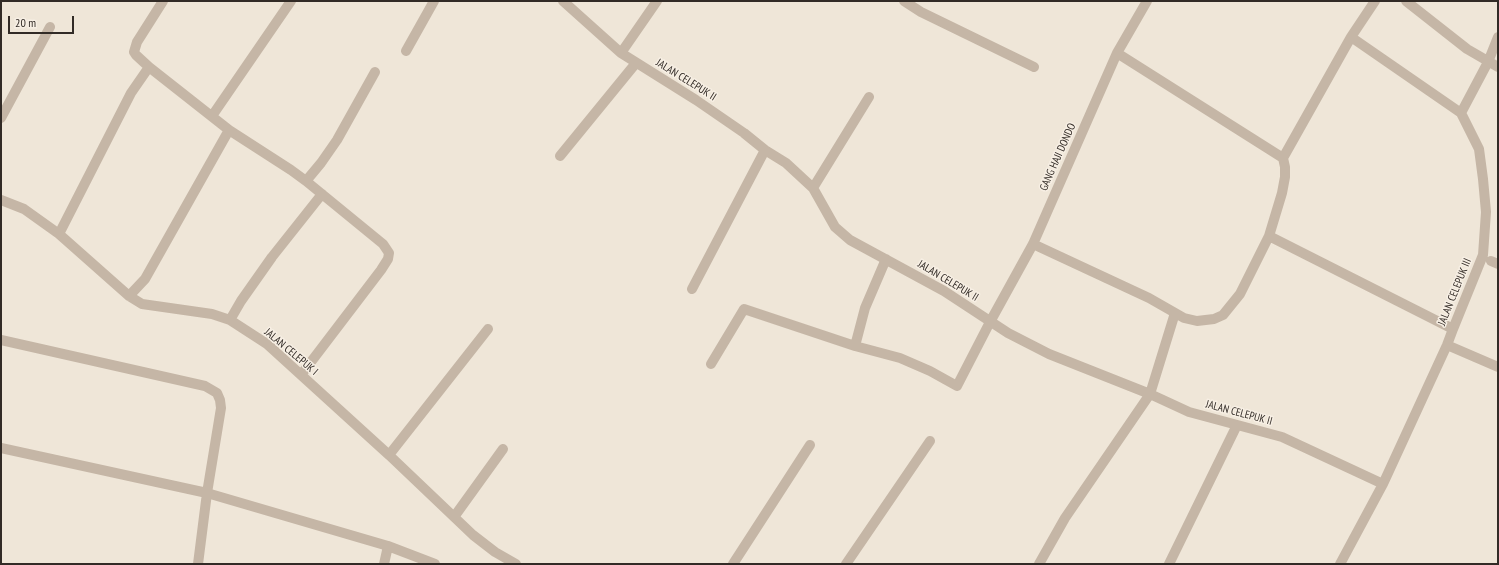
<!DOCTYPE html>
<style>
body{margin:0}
#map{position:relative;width:1499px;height:565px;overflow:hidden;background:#efe6d8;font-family:"PT Sans Narrow",sans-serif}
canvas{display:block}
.frame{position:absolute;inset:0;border:2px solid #322b26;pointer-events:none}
.scale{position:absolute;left:8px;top:16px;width:66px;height:18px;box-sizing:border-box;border:2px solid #322b26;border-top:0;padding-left:5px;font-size:12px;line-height:14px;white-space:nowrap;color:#322b26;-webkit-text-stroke:3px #f7efe4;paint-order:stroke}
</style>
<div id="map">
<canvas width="1499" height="565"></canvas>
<div class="frame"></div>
<div class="scale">20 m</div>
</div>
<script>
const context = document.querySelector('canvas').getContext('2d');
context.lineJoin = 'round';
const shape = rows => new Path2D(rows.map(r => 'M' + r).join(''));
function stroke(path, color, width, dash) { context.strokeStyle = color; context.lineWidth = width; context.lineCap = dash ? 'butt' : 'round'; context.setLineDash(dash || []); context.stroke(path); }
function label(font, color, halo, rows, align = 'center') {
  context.font = font + ' "PT Sans Narrow",sans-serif'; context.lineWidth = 3; context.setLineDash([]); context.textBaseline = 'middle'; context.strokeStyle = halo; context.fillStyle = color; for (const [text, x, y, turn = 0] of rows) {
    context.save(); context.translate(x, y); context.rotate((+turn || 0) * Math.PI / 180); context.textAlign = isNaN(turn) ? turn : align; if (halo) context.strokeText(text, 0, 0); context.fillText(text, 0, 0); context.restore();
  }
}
stroke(shape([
 [163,1,137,42,134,52,136,55,149,67,229,130,291,170,306,181,321,163,337,140,375,72],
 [563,1,621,53,696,100,744,133,765,150,786,163,813,188,835,227,850,240,944,291,1008,333,1049,354,1150,394,1189,412,1282,437,1383,484],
 [904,1,921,12,1034,67],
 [1406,1,1467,49,1498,67],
 [406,51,434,1],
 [621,53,657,1],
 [1461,113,1488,62,1498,37],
 [212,116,291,1],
 [1,118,50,27],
 [560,156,636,63],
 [1283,158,1351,37],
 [813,188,869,97],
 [1,200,24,209,59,234,129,296,142,304,212,314,230,320,267,344,389,455,473,535,495,552,516,564],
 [59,234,131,93,149,67],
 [1269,236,1453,329],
 [1033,244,1149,298,1184,318,1197,321,1214,319,1223,315,1240,294,1269,236,1282,193,1285,177,1285,167,1283,158,1117,53],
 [1491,261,1498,264],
 [692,289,765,150],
 [129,296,145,279,229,130],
 [230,320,241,301,272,257,322,194],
 [1,340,205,386,217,393,220,400,221,408,207,493,198,564],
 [1447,345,1498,367],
 [855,346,900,358,930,371,957,386,990,322,1033,244,1117,53,1147,1],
 [711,364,744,309,855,346,865,308,886,259],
 [301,375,381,270,388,259,389,253,383,244,306,181],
 [1,448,207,493,388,546,435,564],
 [389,455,488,329],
 [454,517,503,449],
 [384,564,388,546],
 [733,564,810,445],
 [846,564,930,441],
 [1039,564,1065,518,1150,394,1175,313],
 [1169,564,1237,425],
 [1340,564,1383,484,1447,345,1453,329,1483,255,1486,212,1483,179,1479,149,1461,113,1351,37,1375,1]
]), '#c5b6a6', 10);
label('11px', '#322b26', '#f7efe4', [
 ["JALAN CELEPUK II",686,80,32],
 ["GANG HAJI DONDO",1058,157,-66],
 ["JALAN CELEPUK II",948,281,31],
 ["JALAN CELEPUK III",1455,292,-68],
 ["JALAN CELEPUK I",291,352,40],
 ["JALAN CELEPUK II",1239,413,15]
]);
</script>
